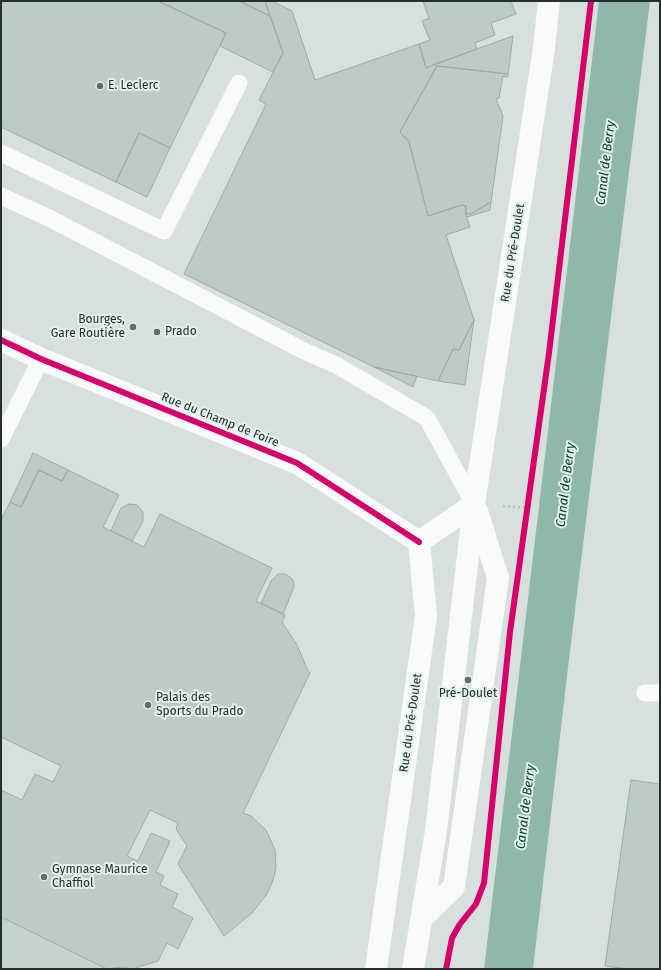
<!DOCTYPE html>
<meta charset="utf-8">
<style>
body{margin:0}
#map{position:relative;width:661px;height:970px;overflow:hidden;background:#d8e0dd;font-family:"Fira Sans",sans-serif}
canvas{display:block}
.frame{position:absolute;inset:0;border:2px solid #282e2c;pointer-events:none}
</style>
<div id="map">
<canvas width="661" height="970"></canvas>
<div class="frame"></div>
</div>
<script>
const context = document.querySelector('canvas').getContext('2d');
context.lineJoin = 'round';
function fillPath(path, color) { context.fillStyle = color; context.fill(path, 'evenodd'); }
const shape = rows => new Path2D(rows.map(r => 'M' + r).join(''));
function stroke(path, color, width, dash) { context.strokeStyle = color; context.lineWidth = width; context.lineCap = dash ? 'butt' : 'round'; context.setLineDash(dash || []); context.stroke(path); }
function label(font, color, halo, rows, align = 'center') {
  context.font = font + ' "Fira Sans",sans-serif'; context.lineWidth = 4; context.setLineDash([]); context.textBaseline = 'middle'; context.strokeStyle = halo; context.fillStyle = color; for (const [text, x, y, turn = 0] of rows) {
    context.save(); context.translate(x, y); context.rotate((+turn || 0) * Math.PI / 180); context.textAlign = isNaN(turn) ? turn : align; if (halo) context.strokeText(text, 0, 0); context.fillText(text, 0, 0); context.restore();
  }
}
fillPath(shape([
 [1,917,107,969,1,969]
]), '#c4d3cf');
fillPath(shape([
 [599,1,650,1,569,659,533,969,484,969]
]), '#8fb8ab');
const building = shape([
 [1,1,158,1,226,33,170,148,139,133,116,182,1,127,1,1],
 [158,1,239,1,270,16,283,53,273,72,220,46,226,33,158,1],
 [239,1,265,1,270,16,239,1],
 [265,1,272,1,292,11,315,80,419,44,426,68,435,64,437,66,400,132,409,142,428,216,462,205,466,206,465,212,470,227,446,235,474,320,459,350,453,349,438,381,374,367,184,274,266,104,259,100,283,53,265,1],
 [423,1,511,1,516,14,491,23,495,35,475,43,477,49,426,68,419,44,430,40,422,21,429,18,423,1],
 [513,36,508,74,437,66,435,64,513,36],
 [437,66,508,74,508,77,503,76,499,98,496,99,503,116,491,202,471,214,466,213,466,206,462,205,428,216,409,142,400,132,437,66],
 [139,133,170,148,147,197,116,182,139,133],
 [491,202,490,210,467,217,466,213,471,214,491,202],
 [474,320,465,385,438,381,453,349,459,350,474,320],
 [374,367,401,373,417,376,413,387,374,367],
 [33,453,68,470,62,481,39,470,21,507,10,502,33,453],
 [39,470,62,481,68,470,119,495,103,527,144,547,160,514,272,568,256,601,285,615,282,622,297,645,308,671,310,673,243,813,251,816,266,830,275,850,276,868,273,880,267,894,252,913,224,936,178,864,187,846,176,829,178,823,150,810,127,856,138,861,151,833,170,841,156,872,164,876,160,885,178,894,172,907,193,918,178,949,167,943,158,961,132,969,122,967,107,969,1,917,1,790,22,800,35,774,53,782,61,766,1,737,1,520,10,502,21,507,39,470],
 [129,504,137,505,143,512,143,521,132,541,111,531,121,508,129,504],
 [278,574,285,574,290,577,293,580,294,587,283,614,261,603,271,581,278,574],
 [631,780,660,784,660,969,628,969,605,966,631,780]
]);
fillPath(building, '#bccbc6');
stroke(building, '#a2a8a6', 1);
stroke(shape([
 [503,506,527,508]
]), '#bdbfbf', 2.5, [2, 3]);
stroke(shape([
 [1,153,164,231,239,83],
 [1,196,49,218,304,351,336,365,427,418,474,504],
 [1,439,41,359],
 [645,693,660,693]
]), '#f9fafa', 17);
stroke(shape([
 [1,340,41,359,297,463,419,542],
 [419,542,474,504],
 [421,919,454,887,498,578,477,511],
 [376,969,426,616,419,542],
 [413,969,436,831,474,504,544,48,549,1]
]), '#f9fafa', 22);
stroke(shape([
 [1,340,41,359,297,463,419,542],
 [446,969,452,938,460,924,476,904,484,883,510,632,549,353,591,1]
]), '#d6006c', 6);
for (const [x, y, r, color] of [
 [100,86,4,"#666c6a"],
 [133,327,4,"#666c6a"],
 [157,332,4,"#666c6a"],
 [468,680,4,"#666c6a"],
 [148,705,4,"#666c6a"],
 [44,877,4,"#666c6a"]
]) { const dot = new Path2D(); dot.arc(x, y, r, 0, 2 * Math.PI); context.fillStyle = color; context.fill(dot); stroke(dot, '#e1f1ec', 1.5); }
label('12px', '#282e2c', '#e1f1ec', [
 ["E. Leclerc",108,86],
 ["Bourges,",125,320,"right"],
 ["Gare Routière",125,334,"right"],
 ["Prado",165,332],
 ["Pré-Doulet",468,694,"center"],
 ["Palais des",156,698],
 ["Sports du Prado",156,712],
 ["Gymnase Maurice",52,870],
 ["Chaffiol",52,884]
], 'left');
label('12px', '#282e2c', '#e1f1ec', [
 ["Rue du Pré-Doulet",513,253,-81],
 ["Rue du Champ de Foire",220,420,22],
 ["Rue du Pré-Doulet",411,723,-82]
]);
label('italic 13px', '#06392d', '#e1f1ec', [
 ["Canal de Berry",606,163,-83],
 ["Canal de Berry",566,485,-83],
 ["Canal de Berry",526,807,-83]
]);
</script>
